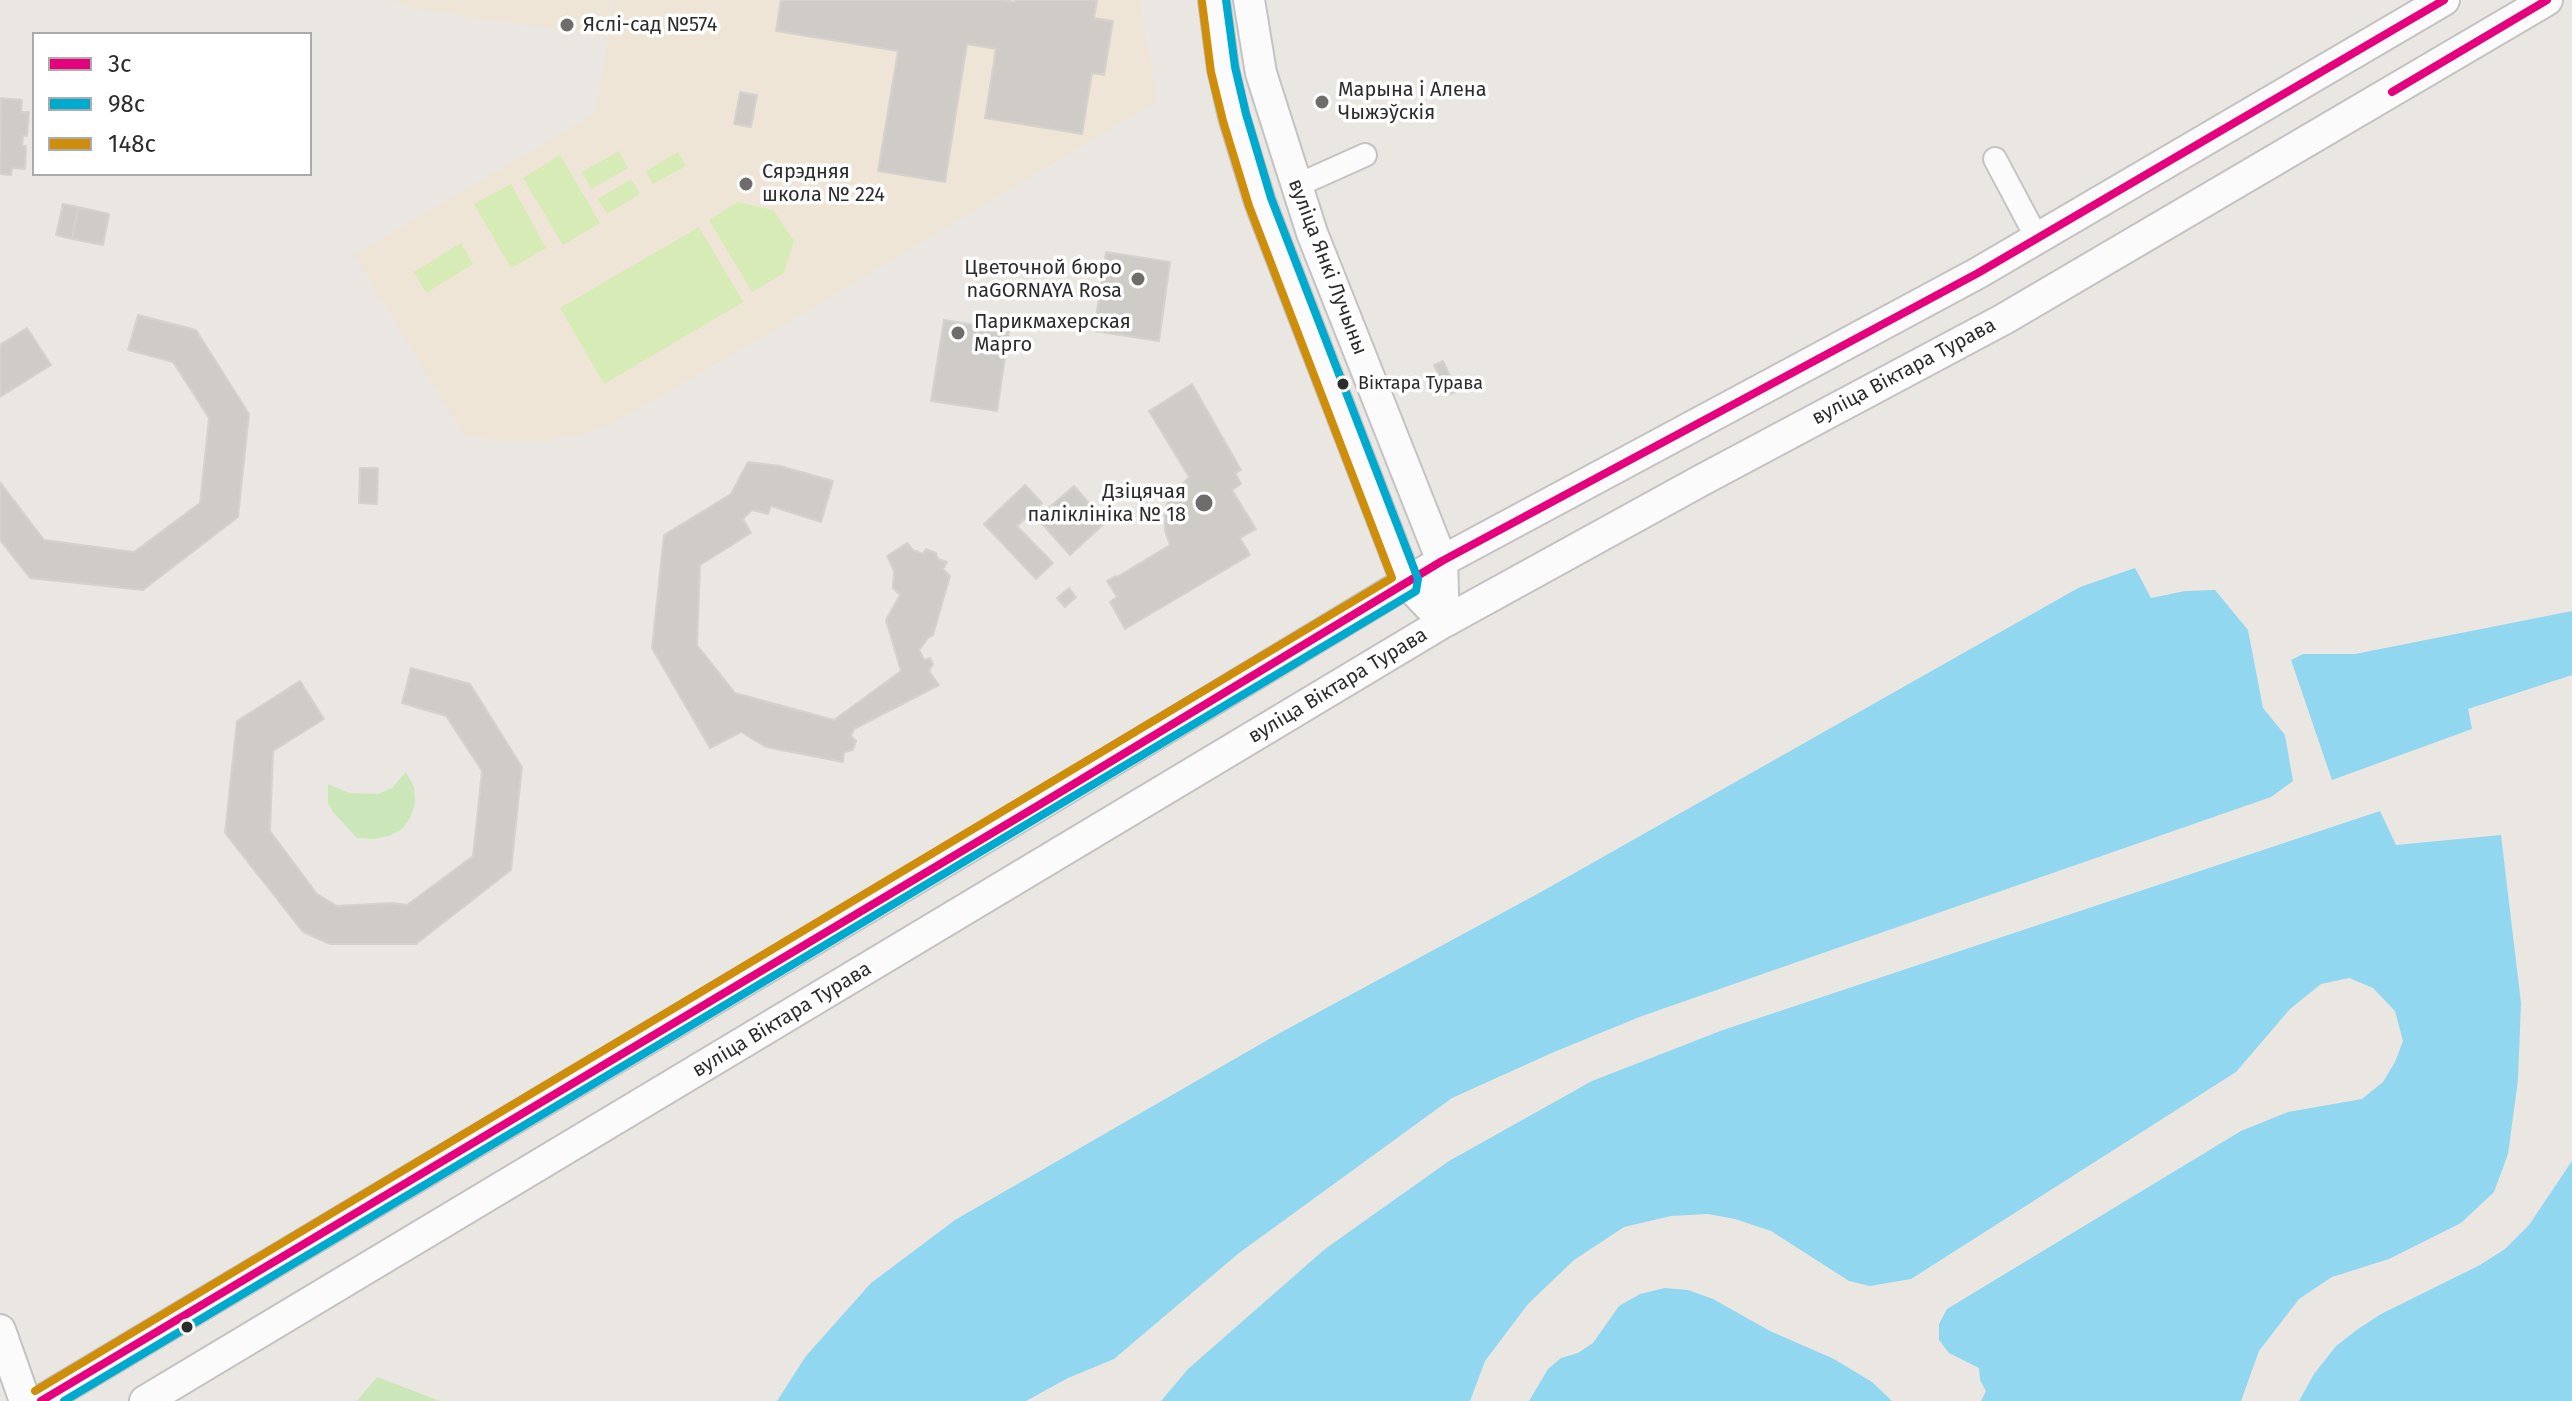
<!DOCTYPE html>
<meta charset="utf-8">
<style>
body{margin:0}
#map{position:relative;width:2572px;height:1401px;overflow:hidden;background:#eae6e2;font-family:"Fira Sans",sans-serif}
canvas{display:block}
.legend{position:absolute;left:32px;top:32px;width:280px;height:144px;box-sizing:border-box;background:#fff;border:2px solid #ababab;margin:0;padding:10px 14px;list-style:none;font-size:24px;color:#2c2c2c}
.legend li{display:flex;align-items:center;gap:16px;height:40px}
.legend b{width:40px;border:2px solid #ababab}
</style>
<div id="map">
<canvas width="2572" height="1401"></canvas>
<ul class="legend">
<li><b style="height:10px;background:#e5007d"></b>3с</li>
<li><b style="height:10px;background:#00a9ce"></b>98с</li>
<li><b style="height:10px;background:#ce8e09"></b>148с</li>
</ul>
</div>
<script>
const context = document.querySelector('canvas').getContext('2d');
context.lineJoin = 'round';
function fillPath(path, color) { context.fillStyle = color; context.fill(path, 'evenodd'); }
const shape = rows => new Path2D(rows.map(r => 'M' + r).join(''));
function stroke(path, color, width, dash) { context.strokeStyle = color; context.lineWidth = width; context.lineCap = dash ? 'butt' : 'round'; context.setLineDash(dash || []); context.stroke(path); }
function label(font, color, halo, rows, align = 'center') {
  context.font = font + ' "Fira Sans",sans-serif'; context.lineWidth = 7; context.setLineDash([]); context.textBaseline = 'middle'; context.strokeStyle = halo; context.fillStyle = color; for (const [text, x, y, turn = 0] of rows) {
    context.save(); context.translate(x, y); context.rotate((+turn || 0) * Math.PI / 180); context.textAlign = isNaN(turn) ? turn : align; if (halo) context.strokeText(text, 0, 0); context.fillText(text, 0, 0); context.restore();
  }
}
fillPath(shape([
 [394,0,612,0,605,37,406,7],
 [615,0,1140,0,1157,101,779,328,612,424,582,434,545,441,499,441,464,435,354,255,595,113]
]), '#eee5d6');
fillPath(shape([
 [406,772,414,787,415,804,410,818,402,829,389,836,374,839,357,838,333,812,328,803,328,784,349,793,378,794,392,788],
 [377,1377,440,1401,357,1401]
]), '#cbe7b9');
fillPath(shape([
 [619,151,628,168,591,189,582,172],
 [678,152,686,166,653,184,646,171],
 [560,155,600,223,563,245,523,178],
 [631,179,640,194,607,214,598,199],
 [511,184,546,248,511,268,474,204],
 [738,202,773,210,794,241,784,273,752,292,709,220],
 [699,227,743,302,604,384,560,308],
 [461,243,473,264,426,293,414,272]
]), '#d7ebb6');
fillPath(shape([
 [2135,568,2151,598,2185,591,2215,590,2248,630,2263,708,2285,735,2293,781,2271,797,1642,1016,1554,1052,1452,1098,1239,1253,1114,1359,1068,1378,1026,1401,777,1401,806,1356,871,1283,955,1220,1278,1034,1541,892,2080,587],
 [2572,611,2572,675,2468,709,2472,729,2332,780,2291,660,2303,654,2355,654],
 [2380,811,2396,845,2501,835,2521,1003,2518,1080,2508,1154,2494,1192,2461,1223,2389,1259,2332,1277,2299,1299,2259,1351,2241,1401,1981,1401,1986,1391,1980,1380,1979,1368,1949,1353,1939,1340,1939,1324,1947,1309,2241,1131,2288,1112,2362,1099,2383,1082,2395,1062,2403,1041,2395,1011,2373,988,2349,978,2321,984,2290,1009,2236,1072,1911,1279,1870,1286,1849,1281,1771,1231,1735,1219,1708,1214,1671,1216,1624,1227,1574,1260,1528,1304,1485,1361,1470,1401,1161,1401,1188,1369,1325,1249,1449,1161,1592,1081,1723,1030],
 [2572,1161,2572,1401,2299,1401,2314,1374,2336,1346,2358,1329,2381,1314,2480,1265,2505,1249,2529,1225],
 [1665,1288,1688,1290,1713,1299,1770,1331,1834,1359,1872,1382,1892,1401,1529,1401,1548,1369,1561,1358,1578,1353,1593,1343,1619,1306,1640,1294]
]), '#91d7f0');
const building = shape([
 [781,0,1002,0,1015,2,1016,0,1091,0,1097,1,1094,18,1113,21,1104,75,1092,73,1082,134,985,118,996,49,967,44,945,182,878,171,898,51,776,31,781,0],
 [740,92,757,95,751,127,734,124,740,92],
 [1,98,22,100,21,112,29,112,27,136,23,136,22,146,26,146,25,169,12,168,11,175,0,174,1,98],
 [63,204,78,207,72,239,56,235,63,204],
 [78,207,109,214,103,245,72,239,78,207],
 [1106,252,1170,262,1159,341,1094,331,1106,252],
 [138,315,196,330,249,414,238,517,143,590,30,578,0,540,0,482,44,540,134,552,200,503,209,418,173,362,128,350,138,315],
 [944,320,1009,331,997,411,931,401,944,320],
 [27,328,51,365,0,397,0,345,27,328],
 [1443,361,1457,391,1448,395,1434,365,1443,361],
 [1192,384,1241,470,1235,473,1241,484,1232,490,1256,529,1240,538,1250,555,1125,629,1110,602,1117,597,1107,581,1116,576,1117,577,1170,545,1165,531,1165,510,1170,496,1189,477,1149,411,1192,384],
 [748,462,780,466,833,481,821,522,771,506,768,514,752,510,743,519,751,533,700,565,697,645,735,693,834,720,901,671,886,620,900,595,893,588,894,571,887,556,907,543,913,550,923,554,926,549,936,553,938,559,947,562,943,569,950,576,933,635,928,638,919,650,924,660,930,658,933,664,929,671,939,685,854,729,851,736,856,741,853,750,844,752,843,762,766,747,741,732,710,748,652,648,664,535,731,494,748,462],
 [360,468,378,468,377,504,359,503,360,468],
 [1025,485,1042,503,1017,526,1053,563,1036,579,984,524,1025,485],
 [1074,486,1106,522,1070,555,1037,518,1074,486],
 [1069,588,1076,597,1065,607,1057,598,1069,588],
 [411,668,470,684,522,767,511,870,416,944,330,944,303,932,225,833,237,721,300,681,324,719,273,751,270,831,317,894,337,906,392,903,407,905,473,856,482,771,446,716,402,703,411,668]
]);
fillPath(building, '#cfccc8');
stroke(building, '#d5d2ce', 2);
const street = shape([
 [1995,159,2037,238],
 [1296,186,1365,155]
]);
const secondary = shape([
 [1214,0,1223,69,1234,117,1260,202,1407,583,1444,622],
 [1249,0,1261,73,1312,233,1442,561,1444,622],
 [0,1330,25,1401],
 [41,1401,1039,805,1442,561,1978,273,2444,0],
 [145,1401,1444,622,1702,480,2004,319,2547,0]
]);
stroke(street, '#c4c2c3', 26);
stroke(secondary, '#c4c2c3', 34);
stroke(street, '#fcfbfb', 22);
stroke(secondary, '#fcfbfb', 30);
stroke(shape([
 [2392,92,2547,0],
 [41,1401,1039,805,1442,561,1978,273,2444,0]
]), '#e5007d', 8);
stroke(shape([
 [64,1401,1416,591,1418,579,1271,198,1246,114,1235,67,1226,0]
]), '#00a9ce', 8);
stroke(shape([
 [35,1391,1392,578,1249,206,1223,121,1211,72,1202,2]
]), '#ce8e09', 8);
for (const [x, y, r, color] of [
 [567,25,8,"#6e6d6c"],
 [1322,102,8,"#6e6d6c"],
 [746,184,8,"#6e6d6c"],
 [1138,279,8,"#6e6d6c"],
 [958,333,8,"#6e6d6c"],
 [1343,384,7,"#2c2c2c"],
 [1204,503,10,"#6e6d6c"],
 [187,1327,7,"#2c2c2c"]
]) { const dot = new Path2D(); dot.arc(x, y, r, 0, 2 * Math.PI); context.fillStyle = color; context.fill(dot); stroke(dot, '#fff', 3); }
label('18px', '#2c2c2c', '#fff', [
 ["Віктара Турава",1358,384]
], 'left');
label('20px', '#2c2c2c', '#fff', [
 ["Яслі-сад №574",583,25],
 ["Марына і Алена",1338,90],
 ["Чыжэўскія",1338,113],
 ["Сярэдняя",762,172],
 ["школа № 224",762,195],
 ["Цветочной бюро",1122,268,"right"],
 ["naGORNAYA Rosa",1122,291,"right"],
 ["Парикмахерская",974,322],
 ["Марго",974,345],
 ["Дзіцячая",1186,492,"right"],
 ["паліклініка № 18",1186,515,"right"]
], 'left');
label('20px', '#2c2c2c', '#fff', [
 ["вуліца Янкі Лучыны",1327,267,69],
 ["вуліца Віктара Турава",1904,372,-28],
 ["вуліца Віктара Турава",1338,686,-31],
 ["вуліца Віктара Турава",782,1020,-31]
]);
</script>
